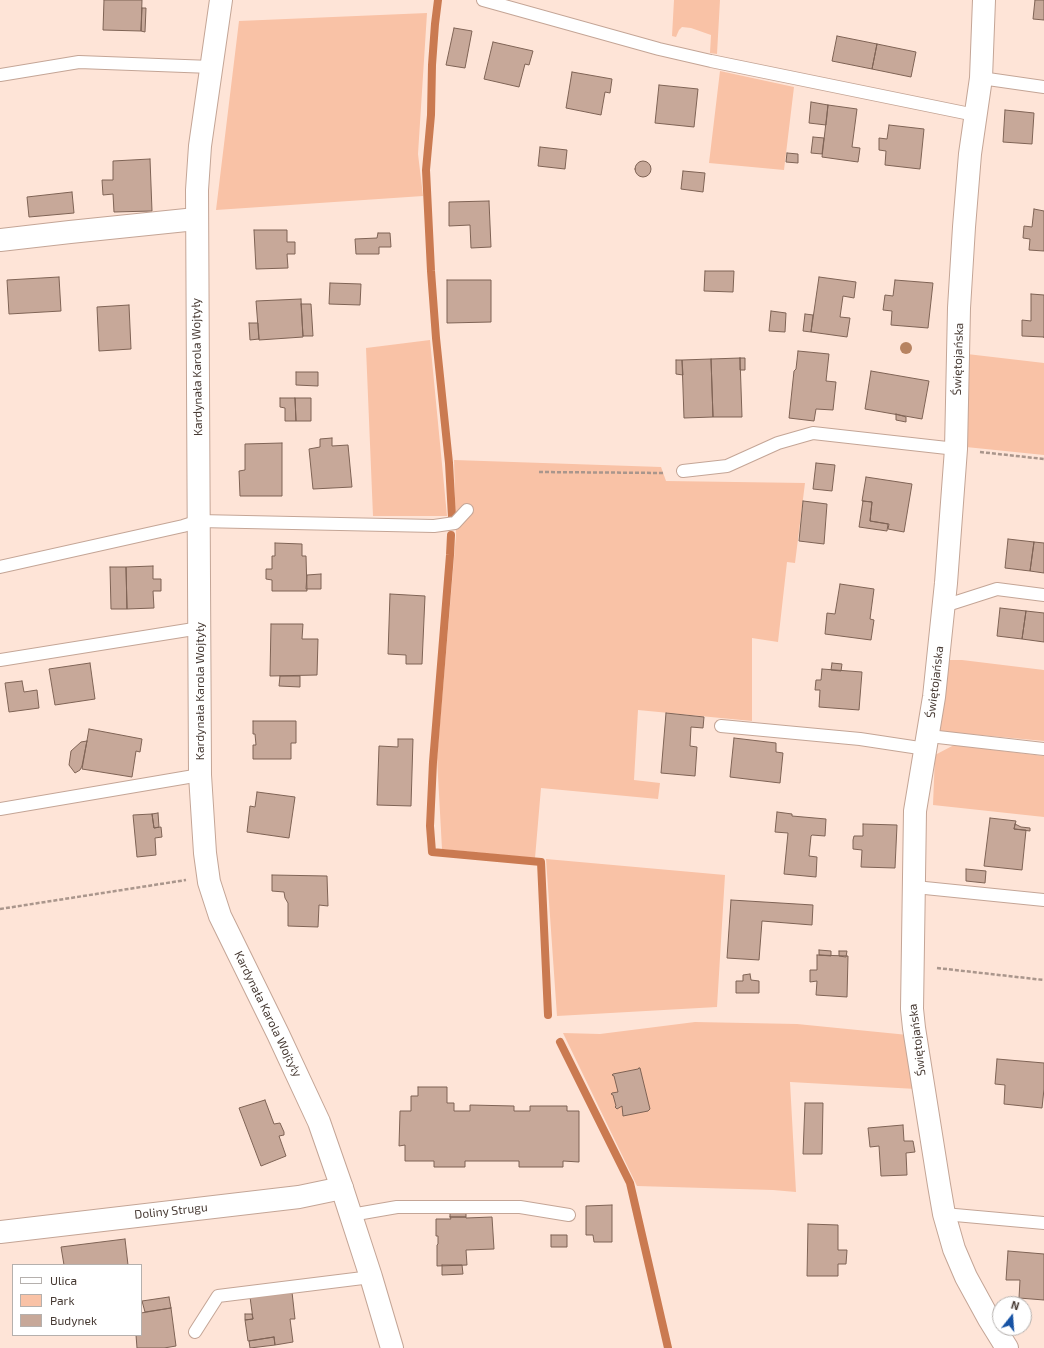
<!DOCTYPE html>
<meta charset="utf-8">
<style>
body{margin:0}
#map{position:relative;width:1044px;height:1348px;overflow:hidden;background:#fee4d7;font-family:"Exo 2",sans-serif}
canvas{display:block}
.legend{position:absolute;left:12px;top:1264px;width:130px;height:72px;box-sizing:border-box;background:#fff;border:1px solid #b5b0ad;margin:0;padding:5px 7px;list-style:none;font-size:12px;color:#463932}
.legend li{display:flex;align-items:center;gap:8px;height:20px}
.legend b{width:20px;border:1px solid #b5b0ad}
.north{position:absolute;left:992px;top:1296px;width:40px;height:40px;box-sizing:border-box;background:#fff;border:1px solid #b5b0ad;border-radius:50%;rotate:17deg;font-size:11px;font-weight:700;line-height:16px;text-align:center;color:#463932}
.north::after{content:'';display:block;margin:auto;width:14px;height:18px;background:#1753a4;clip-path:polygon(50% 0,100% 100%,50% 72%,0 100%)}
</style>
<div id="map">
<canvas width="1044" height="1348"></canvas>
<ul class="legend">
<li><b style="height:5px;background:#fff"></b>Ulica</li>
<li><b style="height:11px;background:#f9c2a6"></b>Park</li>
<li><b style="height:11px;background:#c7a899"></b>Budynek</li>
</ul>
<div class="north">N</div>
</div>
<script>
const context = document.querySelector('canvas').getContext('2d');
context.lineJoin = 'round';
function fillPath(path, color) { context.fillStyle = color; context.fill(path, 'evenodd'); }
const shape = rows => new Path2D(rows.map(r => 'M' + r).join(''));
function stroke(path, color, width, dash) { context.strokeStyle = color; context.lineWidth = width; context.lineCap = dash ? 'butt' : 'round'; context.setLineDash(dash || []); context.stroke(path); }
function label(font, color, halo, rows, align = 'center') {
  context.font = font + ' "Exo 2",sans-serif'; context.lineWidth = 3; context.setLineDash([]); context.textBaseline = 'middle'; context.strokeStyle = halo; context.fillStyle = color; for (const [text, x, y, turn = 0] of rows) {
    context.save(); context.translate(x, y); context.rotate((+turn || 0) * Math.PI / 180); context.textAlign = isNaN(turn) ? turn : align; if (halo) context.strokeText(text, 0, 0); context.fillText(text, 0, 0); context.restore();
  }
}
fillPath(shape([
 [674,0,720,0,717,54,710,53,711,35,691,28,682,27,679,30,676,37,672,36],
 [427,13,418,154,423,196,216,210,239,21],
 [720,71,794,87,784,170,709,163],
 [430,340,447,516,373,516,366,348],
 [967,354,1044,363,1044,455,966,447],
 [454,460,661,467,666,481,805,483,795,563,787,562,778,642,752,638,752,721,638,710,634,780,660,783,658,799,541,788,535,858,442,849,437,758,456,535],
 [946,660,962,660,1044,670,1044,741,937,731],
 [954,745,1044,756,1044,817,933,805,935,755],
 [546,859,725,875,717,1007,557,1016],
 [695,1022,797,1024,908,1035,916,1089,790,1082,796,1192,773,1190,637,1186,563,1033,600,1034]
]), '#f9c2a6');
stroke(shape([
 [438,0,435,24,432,65,431,115,426,170,431,271,436,338,449,463,452,517],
 [451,535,450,555,433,762,430,826,432,852,541,862,548,1015],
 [560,1042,630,1183,668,1348]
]), '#ca7a51', 8);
const building = shape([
 [104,0,142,0,141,31,103,30,104,0],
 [1035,0,1044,0,1044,20,1033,19,1035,0],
 [142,8,146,8,145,32,141,31,142,8],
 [454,28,472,31,465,68,446,65,454,28],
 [837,36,877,44,872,69,832,61,837,36],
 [493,42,533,51,529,65,525,64,519,87,484,79,493,42],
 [877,44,916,52,911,77,872,69,877,44],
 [572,72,612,79,610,93,605,92,601,115,566,108,572,72],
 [659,85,698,89,694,127,655,123,659,85],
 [811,102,828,105,826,125,809,123,811,102],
 [828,105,857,109,852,147,860,148,858,162,822,157,828,105],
 [1005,110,1034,113,1032,144,1003,142,1005,110],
 [889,125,924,129,920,169,885,165,886,151,879,150,879,138,887,139,889,125],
 [813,137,824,138,822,154,811,153,813,137],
 [540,147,567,150,565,169,538,166,540,147],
 [787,153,798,154,798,163,786,162,787,153],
 [150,159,152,211,114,212,113,194,103,195,102,180,113,180,113,161,150,159],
 '635 169a8 8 0 1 1 16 0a8 8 0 1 1-16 0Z',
 [683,171,705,173,703,192,681,189,683,171],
 [72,192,74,213,29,217,27,197,72,192],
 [489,201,491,247,471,248,470,225,449,226,449,202,489,201],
 [1034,209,1044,211,1044,251,1029,250,1030,239,1023,238,1024,226,1032,227,1034,209],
 [254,230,287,230,287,242,295,242,295,254,287,254,288,268,256,269,254,230],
 [378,233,390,233,391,247,379,247,379,254,356,254,355,239,377,238,378,233],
 [705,271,734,271,733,292,704,291,705,271],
 [59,277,61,311,9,314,7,280,59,277],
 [819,277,856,282,854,298,843,296,840,317,850,318,847,337,811,332,819,277],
 [447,280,491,280,491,322,447,323,447,280],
 [895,280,933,283,928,328,891,325,892,311,883,310,885,295,893,296,895,280],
 [330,283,361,284,360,305,329,304,330,283],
 [1031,294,1044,295,1044,338,1044,337,1022,336,1022,320,1031,321,1031,294],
 [301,299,303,337,259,340,256,301,301,299],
 [301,304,311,304,313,336,303,336,301,304],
 [129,305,131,349,99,351,97,307,129,305],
 [771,311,786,313,785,332,769,331,771,311],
 [805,314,813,315,811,332,803,331,805,314],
 [249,323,258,323,259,339,250,340,249,323],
 [798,351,829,354,826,381,836,382,833,410,816,409,814,421,789,418,794,371,796,369,798,351],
 [740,358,745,358,745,370,740,370,740,358],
 [740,358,742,417,713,417,711,359,740,358],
 [711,359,713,417,684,418,682,360,711,359],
 [676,360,682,360,683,375,676,374,676,360],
 [871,371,929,381,922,419,865,409,871,371],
 [296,372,318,372,318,386,296,385,296,372],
 [280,398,295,398,296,421,285,421,285,408,280,407,280,398],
 [295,398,311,398,311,421,296,421,295,398],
 [896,414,906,417,906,422,896,420,896,414],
 [332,438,332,446,348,445,352,487,313,489,309,449,320,447,320,439,332,438],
 [282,443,282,496,240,496,239,471,245,470,245,444,282,443],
 [816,463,835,465,832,491,813,489,816,463],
 [866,477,912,484,904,532,888,529,889,524,870,521,872,502,862,501,866,477],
 [803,501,827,504,824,544,799,541,803,501],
 [863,501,872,502,870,521,888,524,887,531,859,527,863,501],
 [1008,539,1034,542,1030,571,1005,568,1008,539],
 [1034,542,1044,543,1044,573,1030,571,1034,542],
 [275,543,302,544,302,556,306,556,307,591,272,591,272,580,266,579,266,569,272,569,272,556,275,556,275,543],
 [153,566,153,579,161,579,161,591,153,591,154,608,127,609,126,567,153,566],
 [110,567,126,567,127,609,111,609,110,567],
 [321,574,321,589,306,589,307,575,321,574],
 [840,584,874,589,870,619,874,620,871,640,825,634,827,613,835,614,840,584],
 [390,594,425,596,422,664,406,664,406,655,388,654,390,594],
 [1000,608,1026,611,1022,639,997,636,1000,608],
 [1026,611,1044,613,1044,642,1022,639,1026,611],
 [271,624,303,624,302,639,318,639,317,675,270,676,271,624],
 [90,663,95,699,55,705,49,669,90,663],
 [832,663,842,664,841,671,831,670,832,663],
 [822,669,862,672,859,710,819,707,820,690,815,690,816,680,821,680,822,669],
 [280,676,300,676,300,687,279,686,280,676],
 [22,681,24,692,37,690,39,708,9,712,5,683,22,681],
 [666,713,704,717,703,728,691,727,690,746,697,747,695,776,661,773,666,713],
 [253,721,296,721,296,743,291,743,291,759,253,759,253,745,256,745,255,734,253,734,253,721],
 [89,729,142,739,140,752,136,751,132,777,82,769,89,729],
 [734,738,776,743,776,752,783,753,780,783,730,777,734,738],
 [398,739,413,739,411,806,377,805,379,746,398,747,398,739],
 [87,741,82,766,80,770,75,773,69,765,71,751,81,742,87,741],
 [257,792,295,797,289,838,247,832,250,806,255,807,257,792],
 [777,812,792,814,792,816,826,819,825,836,812,835,811,836,809,856,817,857,816,877,784,874,788,833,775,832,777,812],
 [158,813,159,827,154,828,152,814,158,813],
 [152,814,154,828,161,827,162,837,155,838,156,855,137,857,133,815,152,814],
 [990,818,1016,821,1014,829,1026,830,1022,870,984,866,990,818],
 [863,824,897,825,895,868,861,867,862,850,853,849,853,840,854,836,863,836,863,824],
 [1015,824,1021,827,1030,828,1030,831,1014,829,1015,824],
 [966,869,986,871,985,883,966,881,966,869],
 [272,875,327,876,328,906,319,905,318,927,288,926,288,903,285,898,284,892,272,891,272,875],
 [731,900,813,905,812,925,762,921,759,960,727,958,731,900],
 [819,950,831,951,831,956,819,955,819,950],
 [839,951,847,951,846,957,839,956,839,951],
 [817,955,848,956,847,997,816,995,817,981,810,982,810,970,817,970,817,955],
 [750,974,751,980,759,981,759,993,736,993,736,981,743,981,743,975,750,974],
 [997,1059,1044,1063,1044,1089,1042,1108,1004,1104,1005,1085,995,1084,997,1059],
 [639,1068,640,1068,650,1109,648,1111,623,1116,622,1106,617,1109,615,1107,616,1106,613,1095,611,1094,612,1093,618,1092,614,1076,612,1075,613,1074,638,1069,639,1068],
 [418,1087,447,1087,447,1103,454,1103,454,1111,470,1111,470,1105,514,1106,514,1111,530,1111,530,1106,567,1106,567,1111,579,1111,579,1162,563,1161,563,1167,519,1167,519,1161,465,1161,465,1167,434,1167,434,1161,405,1161,405,1145,399,1146,400,1111,411,1111,411,1096,418,1096,418,1087],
 [265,1100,274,1124,280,1123,284,1132,284,1135,279,1136,286,1156,261,1166,239,1108,265,1100],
 [805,1103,823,1103,822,1154,803,1154,805,1103],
 [903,1125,904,1141,913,1141,915,1152,906,1153,907,1175,881,1176,879,1146,870,1147,868,1128,903,1125],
 [612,1205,612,1242,594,1242,593,1235,586,1235,586,1206,612,1205],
 [466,1209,466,1217,450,1217,450,1210,466,1209],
 [450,1217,466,1217,466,1218,492,1217,494,1249,466,1250,467,1265,437,1266,437,1245,438,1244,438,1236,436,1236,436,1219,451,1219,450,1217],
 [808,1224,838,1225,838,1250,847,1250,846,1264,838,1264,838,1276,807,1276,808,1224],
 [551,1235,567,1235,567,1247,551,1247,551,1235],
 [125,1239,128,1265,64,1265,61,1247,125,1239],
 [1008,1251,1044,1254,1044,1300,1019,1298,1020,1280,1006,1280,1008,1251],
 [442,1265,462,1265,463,1274,442,1275,442,1265],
 [292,1292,295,1319,290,1319,293,1342,275,1345,274,1337,248,1341,245,1320,253,1319,250,1297,292,1292],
 [169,1297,171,1308,145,1312,142,1301,169,1297],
 [171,1308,176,1346,164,1348,137,1348,136,1335,141,1335,141,1313,171,1308],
 [245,1314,252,1314,253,1319,245,1320,245,1314],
 [274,1337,275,1345,250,1348,249,1341,274,1337]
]);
fillPath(building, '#c7a899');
stroke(building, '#7f6355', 1);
const service = shape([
 [483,0,659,49,711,61,975,115],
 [0,75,79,62,211,67],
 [981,78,1044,87],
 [683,471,727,466,778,443,813,433,956,449],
 [0,567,183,526,199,521,434,526,455,523,467,510],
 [944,606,997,589,1044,595],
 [0,660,200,628],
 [721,726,860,739,926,749],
 [929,736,1044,749],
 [0,809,200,775],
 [915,887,1044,900],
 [944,1214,1044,1223],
 [351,1215,397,1207,520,1207,569,1215],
 [195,1332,218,1296,371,1277]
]);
const minor = shape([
 [984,0,981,78,970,154,964,227,959,308,956,449,946,583,934,697,915,811,912,1009,914,1028,939,1185,944,1214,954,1249,966,1277,989,1319,1007,1348],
 [0,240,70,232,196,219],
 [0,1232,299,1197,342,1188]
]);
const tertiary = shape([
 [221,0,200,146,197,190,200,775,205,853,209,882,220,916,278,1034,319,1122,342,1188,371,1277,392,1348]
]);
stroke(service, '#c4a596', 14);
stroke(minor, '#c4a596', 24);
stroke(tertiary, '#c4a596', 24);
stroke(shape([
 [980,452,1044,459],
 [539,472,665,473],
 [0,909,186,880],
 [937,968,1044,980]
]), '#aa968c', 2.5, [4, 2]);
stroke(service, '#fff', 12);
stroke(minor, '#fff', 22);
stroke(tertiary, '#fff', 22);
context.fillStyle = '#b78361';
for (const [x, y] of [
 [906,348]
]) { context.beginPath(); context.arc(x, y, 6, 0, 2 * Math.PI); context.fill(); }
label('12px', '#463932', '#fff', [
 ["Świętojańska",958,359,-88],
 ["Kardynała Karola Wojtyły",197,367,-91],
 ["Świętojańska",935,682,-83],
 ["Kardynała Karola Wojtyły",200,691,-90],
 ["Kardynała Karola Wojtyły",268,1014,64],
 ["Świętojańska",917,1040,-97],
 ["Doliny Strugu",171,1211,-6]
]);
</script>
